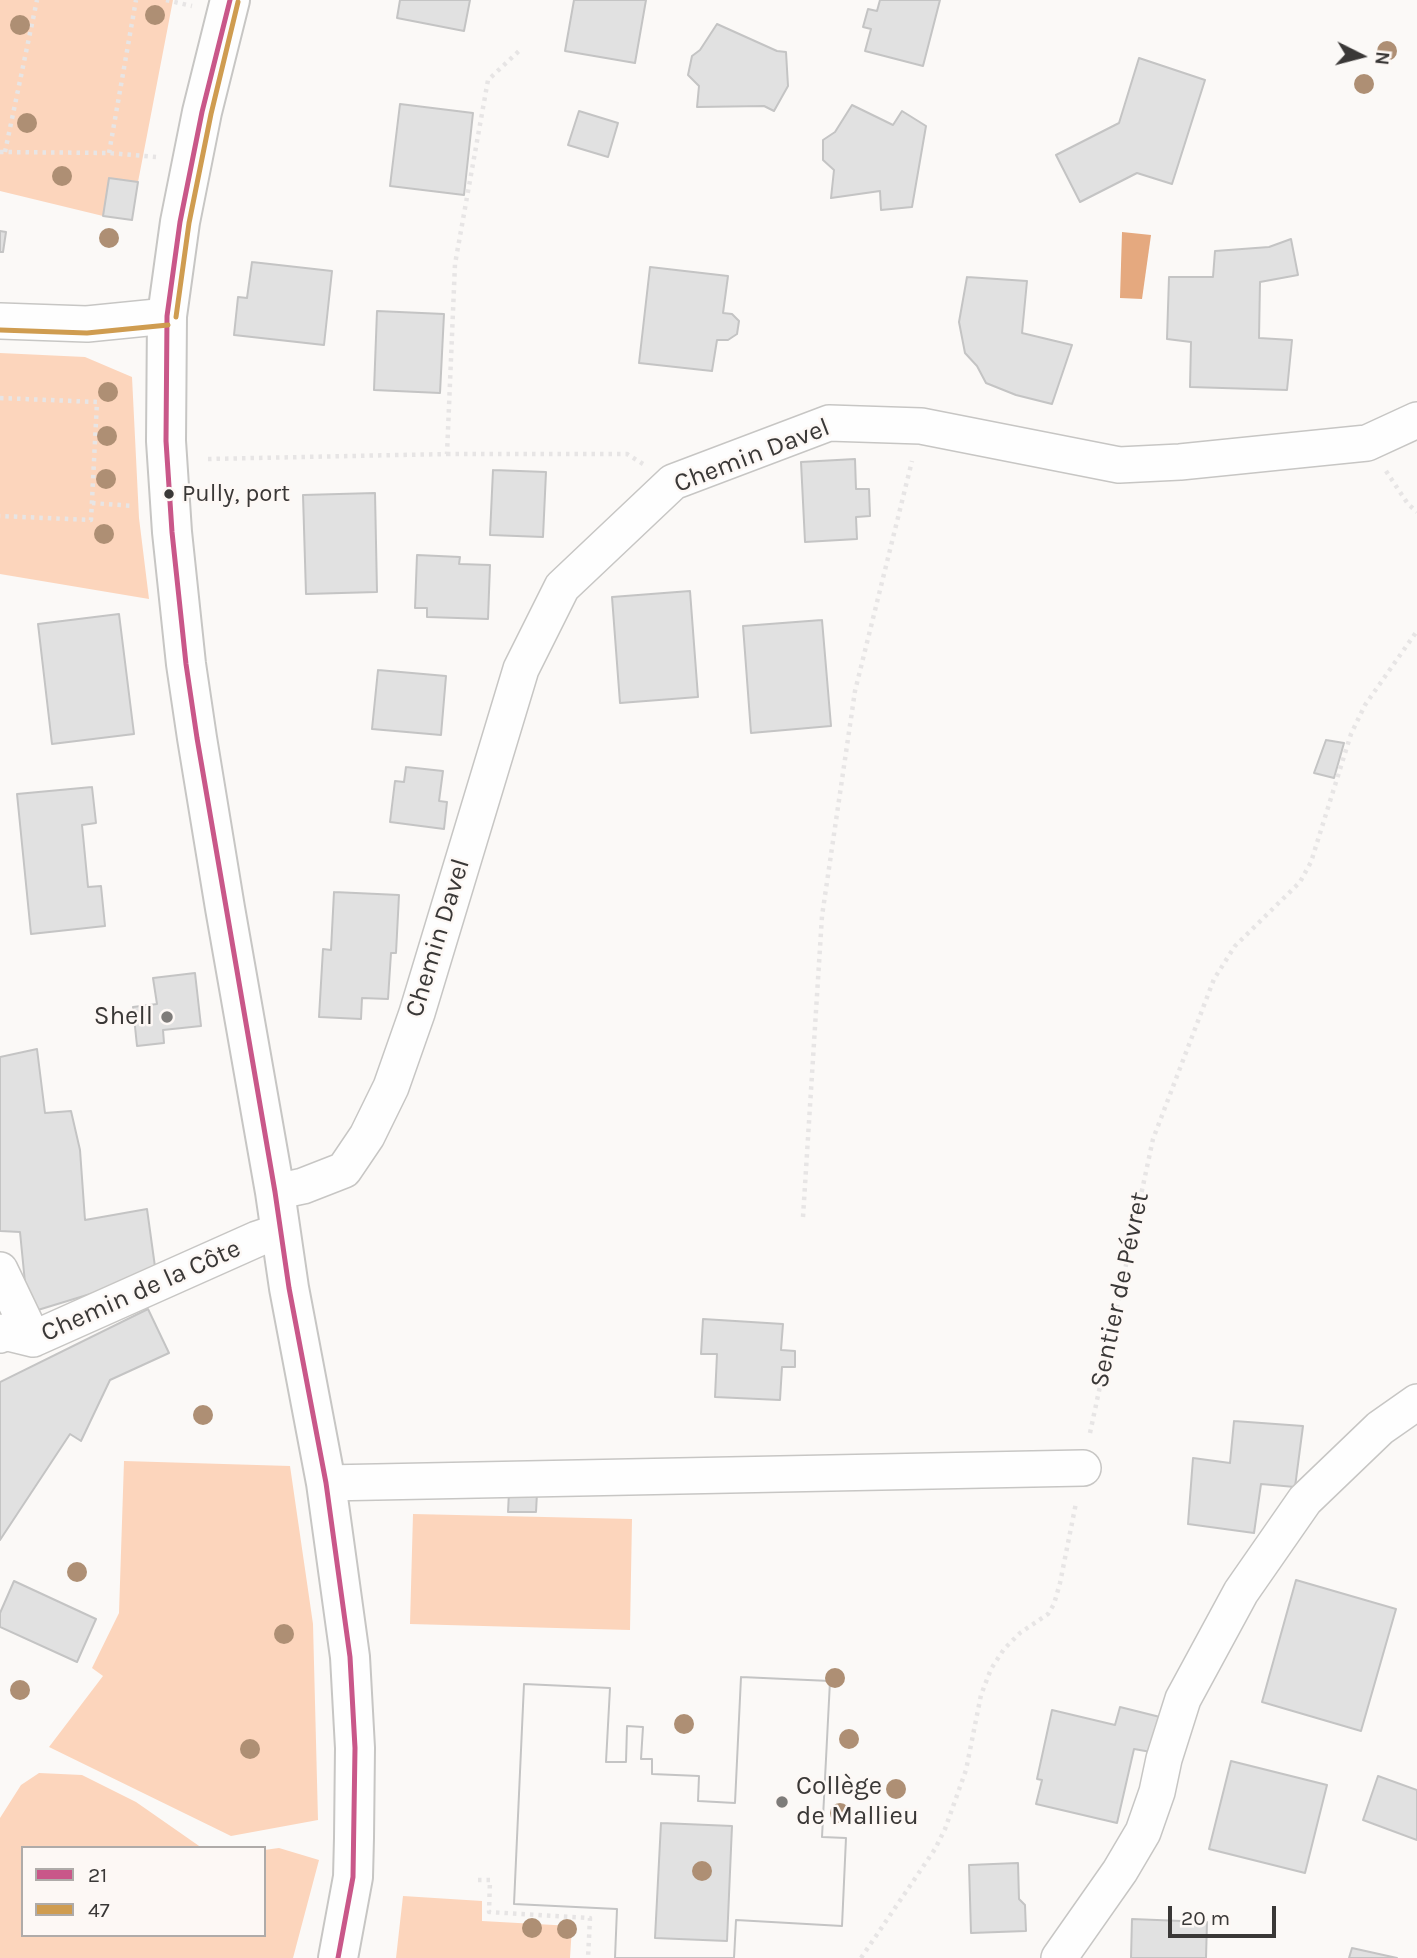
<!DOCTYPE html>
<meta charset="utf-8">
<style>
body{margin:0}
#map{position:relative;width:1417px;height:1958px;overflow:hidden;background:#fbf9f7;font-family:Karla,sans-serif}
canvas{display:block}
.legend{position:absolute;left:21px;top:1846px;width:245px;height:91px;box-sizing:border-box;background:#fdf8f5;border:2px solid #afaba9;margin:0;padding:9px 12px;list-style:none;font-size:21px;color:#3a3837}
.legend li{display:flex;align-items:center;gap:14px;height:35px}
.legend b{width:35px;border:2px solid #afaba9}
.north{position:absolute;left:1326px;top:21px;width:70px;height:70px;-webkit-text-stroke:5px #fdf8f5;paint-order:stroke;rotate:96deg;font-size:19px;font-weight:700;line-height:28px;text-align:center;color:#3a3837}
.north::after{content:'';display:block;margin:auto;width:24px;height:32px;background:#3a3837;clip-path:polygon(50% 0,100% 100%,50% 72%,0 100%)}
.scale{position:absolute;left:1168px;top:1906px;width:108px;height:32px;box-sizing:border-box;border:4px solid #3a3837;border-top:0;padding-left:9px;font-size:21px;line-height:24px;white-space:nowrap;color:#3a3837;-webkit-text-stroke:5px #fdf8f5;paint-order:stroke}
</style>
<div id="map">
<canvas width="1417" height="1958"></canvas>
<ul class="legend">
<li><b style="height:9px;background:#c95789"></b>21</li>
<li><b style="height:9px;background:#cf9c50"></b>47</li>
</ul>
<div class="north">N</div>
<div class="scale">20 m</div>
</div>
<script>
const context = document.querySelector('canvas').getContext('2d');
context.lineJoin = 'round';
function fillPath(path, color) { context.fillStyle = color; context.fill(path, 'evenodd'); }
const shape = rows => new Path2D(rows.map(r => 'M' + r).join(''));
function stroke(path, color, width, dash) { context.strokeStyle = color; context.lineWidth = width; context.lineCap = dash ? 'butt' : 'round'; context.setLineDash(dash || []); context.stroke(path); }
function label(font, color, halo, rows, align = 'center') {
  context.font = font + ' Karla,sans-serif'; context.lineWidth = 5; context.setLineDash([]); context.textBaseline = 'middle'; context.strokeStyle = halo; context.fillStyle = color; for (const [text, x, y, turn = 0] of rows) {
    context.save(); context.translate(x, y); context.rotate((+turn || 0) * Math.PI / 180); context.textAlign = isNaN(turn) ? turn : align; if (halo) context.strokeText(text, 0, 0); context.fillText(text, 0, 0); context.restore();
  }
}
fillPath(shape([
 [0,0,173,0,138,182,109,178,103,216,0,191],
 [0,353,85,357,132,377,139,518,149,599,0,574],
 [124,1461,290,1466,313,1624,318,1820,231,1836,49,1747,103,1676,92,1668,119,1613],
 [413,1514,632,1519,630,1630,410,1624],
 [39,1773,82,1775,136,1802,202,1848,23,1848,23,1935,264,1935,264,1850,279,1848,319,1860,293,1958,0,1958,0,1818,21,1785],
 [403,1896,482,1901,482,1921,572,1926,570,1958,396,1958]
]), '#fcd5bc');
fillPath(shape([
 [1122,232,1151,235,1142,299,1120,298]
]), '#e5a97f');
const building = shape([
 [400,0,470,0,464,31,397,18,400,0],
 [574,0,646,0,635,63,565,51,574,0],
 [880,0,940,0,923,66,865,51,871,29,863,27,868,9,877,11,880,0],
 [717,24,777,51,786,52,788,86,774,111,764,106,697,107,699,86,688,75,692,56,700,50,717,24],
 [1139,58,1205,80,1172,184,1137,173,1080,202,1056,155,1119,123,1139,58],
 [400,104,473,113,464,195,390,186,400,104],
 [852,105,893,125,902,111,926,126,912,207,881,210,880,191,831,198,834,170,823,160,823,140,835,132,852,105],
 [579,111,618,123,608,157,568,145,579,111],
 [109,178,138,182,132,220,103,216,109,178],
 [0,231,6,232,3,252,0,252,0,231],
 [1291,239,1298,275,1260,282,1259,338,1292,340,1287,390,1190,387,1191,342,1167,339,1169,277,1213,277,1215,251,1269,247,1291,239],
 [252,262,332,271,324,345,234,335,238,297,247,298,252,262],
 [650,267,728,276,723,313,732,314,739,321,737,334,728,340,717,340,712,371,639,363,650,267],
 [967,277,1027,281,1022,333,1072,345,1052,404,1016,395,986,383,977,366,965,353,959,322,967,277],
 [377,311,444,314,440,393,374,390,377,311],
 [855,459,856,489,869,489,870,516,856,517,857,539,805,542,801,462,855,459],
 [493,470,546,472,543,537,490,535,493,470],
 [375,493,377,592,306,594,303,495,375,493],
 [417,555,460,557,459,564,490,565,488,619,427,617,427,608,415,608,417,555],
 [690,591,698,697,620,703,612,597,690,591],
 [119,614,134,734,52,744,38,624,119,614],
 [822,620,831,726,751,733,743,626,822,620],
 [378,670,446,676,441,735,372,729,378,670],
 [1326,740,1344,743,1334,778,1314,773,1326,740],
 [406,767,443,771,439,801,447,802,444,829,390,822,395,781,404,782,406,767],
 [92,787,96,823,82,825,88,887,101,886,105,926,31,934,17,794,92,787],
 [334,892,399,895,396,953,391,953,388,999,362,998,361,1019,319,1017,323,949,331,950,334,892],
 [195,973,201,1026,163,1030,164,1043,137,1046,133,1007,157,1004,153,978,195,973],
 [37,1049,45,1113,71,1111,80,1150,85,1220,147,1209,156,1274,28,1313,20,1232,0,1231,0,1057,37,1049],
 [148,1309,169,1353,110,1380,81,1441,70,1434,0,1540,0,1382,148,1309],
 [703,1319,783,1324,781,1350,795,1351,795,1367,782,1367,780,1400,715,1397,717,1354,701,1354,703,1319],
 [1234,1421,1303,1426,1295,1487,1261,1484,1254,1533,1188,1524,1193,1458,1230,1463,1234,1421],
 [509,1492,537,1493,536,1512,508,1512,509,1492],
 [1296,1580,1396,1609,1361,1731,1262,1702,1296,1580],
 [14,1581,96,1619,77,1662,0,1627,0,1613,14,1581],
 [741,1677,830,1681,822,1837,846,1838,842,1926,736,1920,734,1958,615,1958,617,1909,514,1904,524,1684,610,1688,606,1762,626,1762,627,1726,643,1727,641,1759,652,1759,652,1774,699,1776,698,1801,735,1803,741,1677],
 [661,1823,732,1826,727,1941,655,1938,661,1823],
 [741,1677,830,1681,822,1837,846,1838,842,1926,736,1920,734,1958,615,1958,617,1909,514,1904,524,1684,610,1688,606,1762,626,1762,627,1726,643,1727,641,1759,652,1759,652,1774,699,1776,698,1801,735,1803,741,1677],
 [1120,1707,1160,1717,1151,1752,1134,1749,1117,1823,1036,1804,1042,1780,1037,1779,1052,1710,1115,1725,1120,1707],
 [1231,1761,1327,1785,1305,1873,1209,1849,1231,1761],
 [1378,1776,1417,1790,1417,1840,1363,1820,1378,1776],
 [1018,1863,1019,1899,1025,1905,1026,1931,971,1933,969,1865,1018,1863],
 [1132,1919,1207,1922,1206,1958,1131,1958,1132,1919],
 [1352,1948,1397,1958,1349,1958,1352,1948]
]);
fillPath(building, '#e1e1e1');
stroke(building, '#c4c4c4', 2);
const minor = shape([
 [0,321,87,324,167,316],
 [275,1192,303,1186,344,1170,367,1136,391,1087,417,1013,521,669,562,587,673,482,829,423,921,426,1119,465,1180,462,1367,443,1417,420],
 [0,1270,33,1339],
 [0,1335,4,1332,33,1339,257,1239,281,1231],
 [326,1483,1083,1468],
 [1059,1958,1120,1871,1143,1832,1157,1792,1164,1759,1183,1699,1241,1592,1305,1500,1380,1428,1417,1402]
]);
const major = shape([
 [230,0,202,112,180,222,167,316,166,441,172,532,186,664,197,738,225,908,275,1192,289,1288,326,1483,350,1657,355,1748,354,1838,353,1877,338,1958]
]);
stroke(minor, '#c7c6c4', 38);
stroke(major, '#c7c6c4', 42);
stroke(shape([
 [166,0,192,6],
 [0,152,109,153,156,157],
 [5,152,37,0],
 [109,153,136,0],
 [0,398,97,402,91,520,0,516],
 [447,454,627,454,643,464],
 [208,459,447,454,455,264,488,80,520,50],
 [1386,471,1408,504,1417,512],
 [92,503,133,506],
 [803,1217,822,916,855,691,912,461],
 [1090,1433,1153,1139,1214,979,1235,946,1300,882,1311,862,1351,734,1365,705,1417,631],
 [478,1880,490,1880,489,1912,590,1918,588,1958],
 [861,1958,935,1849,945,1829,966,1770,981,1695,991,1669,1004,1649,1020,1633,1048,1614,1054,1604,1060,1583,1076,1503]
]), '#e7e5e5', 4.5, [3.5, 5]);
stroke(minor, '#fefefe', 35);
stroke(major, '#fefefe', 38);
stroke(shape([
 [230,0,202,112,180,222,167,316,166,441,172,532,186,664,197,738,275,1192,289,1288,326,1483,350,1657,355,1748,353,1877,338,1958]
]), '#c95789', 5);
stroke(shape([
 [176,317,189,223,211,114,238,2],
 [0,330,87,333,168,325]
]), '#cf9c50', 5);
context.fillStyle = '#ae8f74';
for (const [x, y] of [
 [155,15],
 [20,25],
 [1387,51],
 [1364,84],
 [27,123],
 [62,176],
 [109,238],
 [108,392],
 [107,436],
 [106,479],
 [104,534],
 [203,1415],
 [77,1572],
 [284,1634],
 [835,1678],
 [20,1690],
 [684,1724],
 [849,1739],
 [250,1749],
 [896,1789],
 [840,1813],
 [702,1871],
 [532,1928],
 [567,1929]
]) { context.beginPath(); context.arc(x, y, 10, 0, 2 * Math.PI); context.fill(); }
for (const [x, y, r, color] of [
 [169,494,6,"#3a3837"],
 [167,1017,7,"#7e7c7a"],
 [782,1802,7,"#7e7c7a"]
]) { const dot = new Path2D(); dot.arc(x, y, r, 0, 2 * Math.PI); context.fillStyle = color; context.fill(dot); stroke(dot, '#fdf8f5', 2.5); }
label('24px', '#3a3837', '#fdf8f5', [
 ["Pully, port",182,494]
], 'left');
label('26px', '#3a3837', '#fdf8f5', [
 ["Chemin Davel",752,456,-21],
 ["Chemin Davel",438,938,-73],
 ["Sentier de Pévret",1120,1290,-78],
 ["Chemin de la Côte",141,1291,-24]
]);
label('26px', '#3a3837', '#fdf8f5', [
 ["Shell",153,1017],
 ["Collège",796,1787,"left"],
 ["de Mallieu",796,1817,"left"]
], 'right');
</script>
